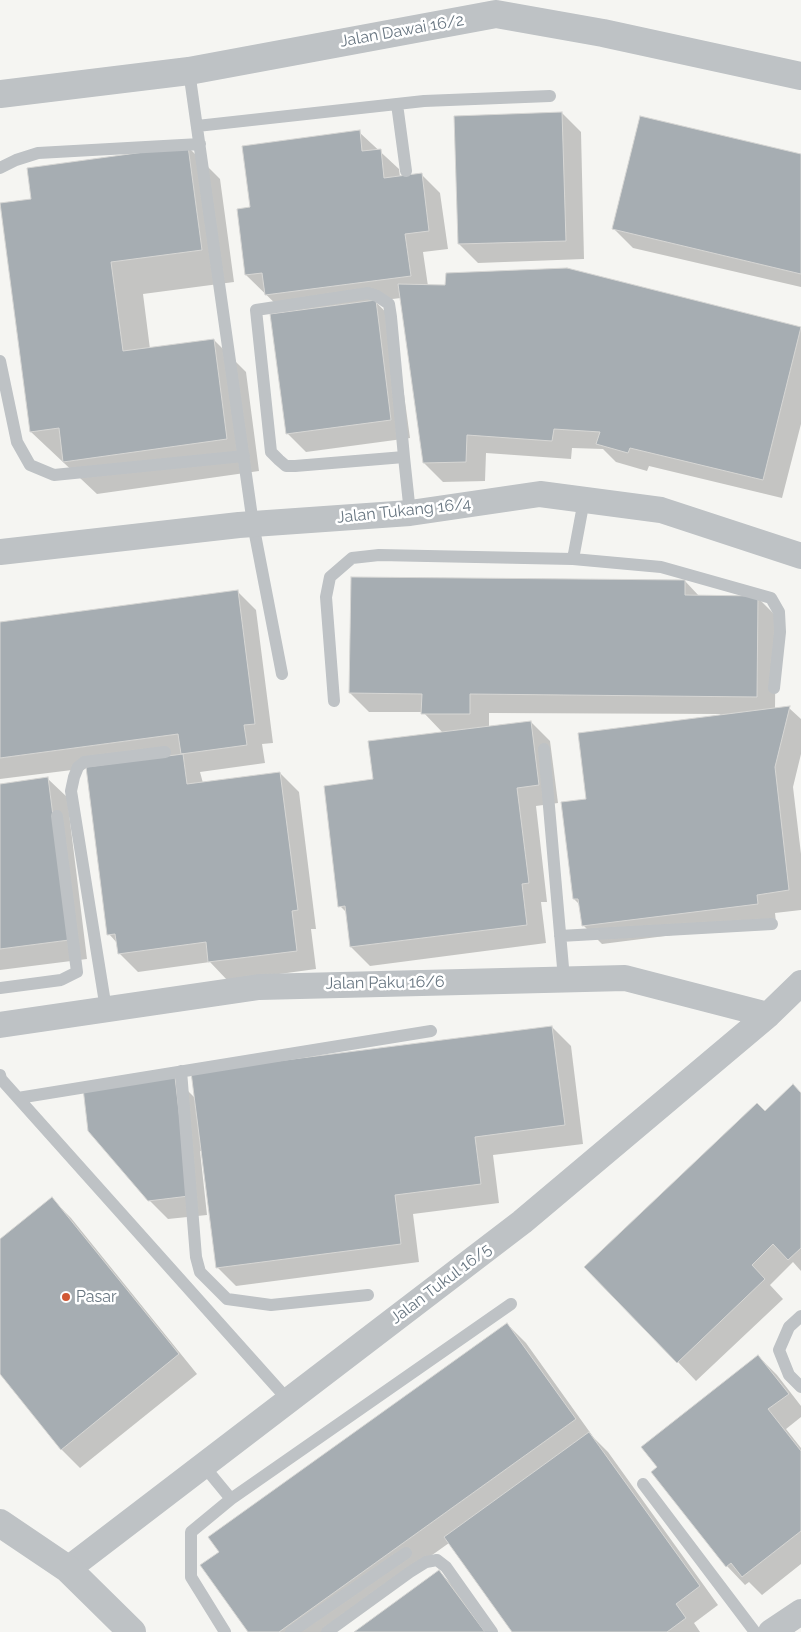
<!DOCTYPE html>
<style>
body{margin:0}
canvas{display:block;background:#f5f5f2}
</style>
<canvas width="801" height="1632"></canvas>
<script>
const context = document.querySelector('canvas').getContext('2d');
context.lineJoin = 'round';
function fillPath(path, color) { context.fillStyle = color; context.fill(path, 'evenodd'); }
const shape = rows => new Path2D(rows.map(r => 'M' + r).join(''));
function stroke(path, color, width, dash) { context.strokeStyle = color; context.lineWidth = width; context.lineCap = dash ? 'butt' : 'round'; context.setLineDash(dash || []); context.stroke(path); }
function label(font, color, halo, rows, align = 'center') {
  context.font = font + ' Raleway,sans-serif'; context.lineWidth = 5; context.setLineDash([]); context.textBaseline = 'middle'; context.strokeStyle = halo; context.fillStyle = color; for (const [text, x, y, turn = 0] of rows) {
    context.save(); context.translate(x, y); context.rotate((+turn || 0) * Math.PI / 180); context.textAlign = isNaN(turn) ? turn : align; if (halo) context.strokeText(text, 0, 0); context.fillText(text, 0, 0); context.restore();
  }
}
fillPath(shape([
 [562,113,581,132,584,259,478,263,459,244],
 [359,132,399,169,400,177,421,174,440,193,448,249,423,252,428,286,447,287,567,269,801,329,801,424,782,498,649,466,647,471,616,462,603,449,572,448,571,459,486,453,485,481,443,482,424,463,401,298,375,301,394,321,410,438,306,452,287,433,286,314,246,275,251,208],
 [188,147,220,179,234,282,143,294,150,349,214,340,246,372,259,471,97,494,31,432,33,200],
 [801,155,801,287,633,248,614,229],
 [685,581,700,597,757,597,776,616,775,709,789,708,801,719,801,754,793,787,801,854,801,910,775,913,776,922,602,944,583,925,580,905,574,899,587,800,721,714,489,713,489,727,531,722,550,741,558,803,536,806,547,902,541,902,546,943,370,966,351,947,348,914,340,906,374,780,443,733,423,712,369,712,350,693],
 [237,591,256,610,273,743,262,744,265,763,200,772,203,783,280,773,299,792,316,929,311,929,316,969,228,981,210,962,138,972,119,953,118,944,109,934,88,768,0,779,0,623],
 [48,779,67,797,87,959,0,970,0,785],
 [552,1027,571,1046,583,1144,493,1155,499,1203,413,1214,419,1262,236,1286,217,1267,202,1151,200,1151,207,1215,168,1219,149,1200,175,1078,196,1099],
 [801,1094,801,1271,793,1262,770,1285,783,1299,696,1381,678,1362,765,1112],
 [52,1199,71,1218,197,1374,80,1468,61,1449,0,1374,0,1241],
 [507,1324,526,1343,594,1438,608,1452,718,1605,694,1623,700,1632,513,1632,449,1543,324,1632,250,1632],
 [758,1356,777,1375,801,1406,801,1417,786,1429,801,1448,801,1564,762,1595,749,1582,745,1585,727,1566],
 [439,1571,457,1590,488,1632,356,1632]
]), '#0003');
const building = shape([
 [562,112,566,241,458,244,454,116,562,112],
 [640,116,801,154,801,274,612,229,640,116],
 [360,130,362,151,381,149,384,178,422,173,429,231,405,234,411,276,265,295,262,273,245,275,237,209,250,207,242,146,360,130],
 [188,146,202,250,111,262,123,351,214,339,227,439,63,462,59,428,30,432,0,203,31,199,27,168,188,146],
 [567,268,801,327,763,480,630,448,628,453,596,444,600,432,554,429,552,441,467,435,466,462,423,463,398,284,445,285,446,273,567,268],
 [376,300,391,420,286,434,270,314,376,300],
 [351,577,685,580,685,595,758,596,757,697,470,694,470,714,421,714,422,694,349,693,351,577],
 [238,590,255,724,244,725,247,745,181,754,178,734,0,758,0,622,238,590],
 [790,706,775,767,789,890,757,895,758,904,582,926,578,899,573,899,561,802,586,799,578,733,790,706],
 [531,721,539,785,517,788,529,883,522,884,527,925,350,947,345,906,338,907,324,786,373,779,368,741,531,721],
 [183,754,187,784,280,772,298,910,292,911,297,951,208,962,206,942,118,954,115,934,107,935,86,767,183,754],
 [48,777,69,940,0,949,0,784,48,777],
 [552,1026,565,1125,475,1137,481,1184,395,1195,401,1244,216,1268,191,1072,552,1026],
 [175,1077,189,1196,148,1201,88,1131,83,1088,175,1077],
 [793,1084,801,1093,801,1248,788,1260,773,1244,752,1265,765,1279,677,1363,584,1267,757,1103,765,1111,793,1084],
 [52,1197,179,1354,61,1450,0,1374,0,1239,52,1197],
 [507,1323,576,1419,279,1632,248,1632,200,1565,219,1552,208,1537,507,1323],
 [758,1355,789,1394,768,1409,801,1451,801,1531,742,1577,731,1563,726,1567,651,1472,657,1467,641,1447,758,1355],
 [589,1432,700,1586,676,1604,686,1618,667,1632,512,1632,444,1537,589,1432],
 [439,1570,485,1632,354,1632,439,1570]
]);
fillPath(building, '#a6adb2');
stroke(building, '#d6d6d4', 1);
stroke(shape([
 [189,71,253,524,282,674],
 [397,104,406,171],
 [197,126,424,101,550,96],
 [0,168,16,160,38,153,200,144],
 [0,361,17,442,30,465,54,475,244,456],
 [404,457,295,466,286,466,279,460,271,452,256,310,368,293,377,296,389,304,391,317,404,457,410,513],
 [584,500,573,559,661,567,771,598,779,612,780,632,774,688],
 [334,701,326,597,330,577,352,558,379,555,573,559],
 [544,749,564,979],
 [560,936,772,924],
 [0,988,61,980,77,972,57,816],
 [106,1009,71,791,74,777,78,767,84,762,165,752],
 [181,1071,196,1257,200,1272,227,1299,271,1305,368,1295],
 [0,1075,1,1079,288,1400],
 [18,1098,431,1031],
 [801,1316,789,1327,779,1350,789,1375,801,1387],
 [203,1465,231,1499,191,1532,191,1577,225,1632],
 [643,1484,755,1632],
 [231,1499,511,1304],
 [291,1632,406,1553],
 [327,1632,410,1572,426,1562,437,1560,446,1567,492,1632]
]), '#bec2c5', 12);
stroke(shape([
 [0,552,239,525,410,513,540,494,661,510,801,556],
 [0,1025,259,987,625,978,768,1015],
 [68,1569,522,1222,768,1015,801,983],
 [771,1632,801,1612]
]), '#bec2c5', 26);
stroke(shape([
 [0,94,189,71,496,14,603,33,801,76],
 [0,1523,68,1569,132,1632]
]), '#bec2c5', 28);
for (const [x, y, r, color] of [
 [66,1297,5,"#d15835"]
]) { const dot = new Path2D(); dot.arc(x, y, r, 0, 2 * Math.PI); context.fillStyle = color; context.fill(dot); stroke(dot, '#fff', 2); }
label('16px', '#677580', '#fff', [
 ["Jalan Dawai 16/2",402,31,-10],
 ["Jalan Tukang 16/4",404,511,-6],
 ["Jalan Paku 16/6",385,983,-1],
 ["Jalan Tukul 16/5",441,1284,-37]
]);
label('16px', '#677580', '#fff', [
 ["Pasar",76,1297]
], 'left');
</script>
